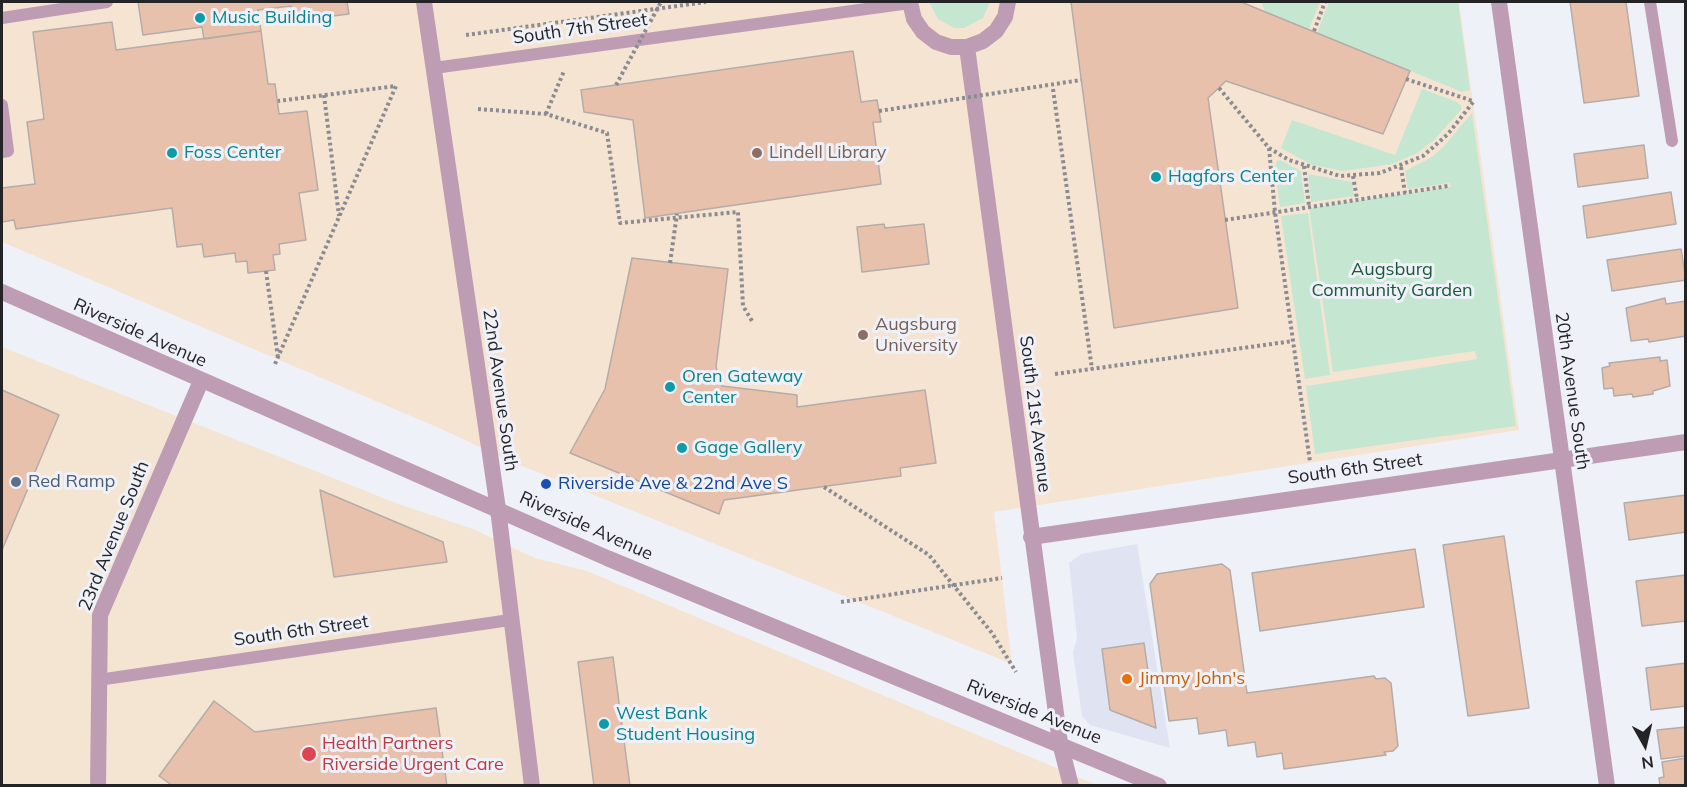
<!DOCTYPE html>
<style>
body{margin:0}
#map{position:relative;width:1687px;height:787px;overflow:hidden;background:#eff1f9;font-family:Mulish,sans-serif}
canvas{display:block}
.frame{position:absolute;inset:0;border:3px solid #242427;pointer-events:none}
.north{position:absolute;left:1615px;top:715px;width:60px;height:60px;-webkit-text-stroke:4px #eff1f9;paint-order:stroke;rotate:172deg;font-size:16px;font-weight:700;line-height:24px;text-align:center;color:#242427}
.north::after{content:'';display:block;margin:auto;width:21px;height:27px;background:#242427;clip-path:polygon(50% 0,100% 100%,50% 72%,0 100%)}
</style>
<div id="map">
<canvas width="1687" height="787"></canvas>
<div class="frame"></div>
<div class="north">N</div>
</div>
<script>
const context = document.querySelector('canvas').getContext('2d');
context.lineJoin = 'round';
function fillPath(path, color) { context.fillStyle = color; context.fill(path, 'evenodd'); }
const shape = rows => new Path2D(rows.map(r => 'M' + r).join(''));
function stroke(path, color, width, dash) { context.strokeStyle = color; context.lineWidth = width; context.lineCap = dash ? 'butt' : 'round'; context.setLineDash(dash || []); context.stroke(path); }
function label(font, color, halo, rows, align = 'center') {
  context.font = font + ' Mulish,sans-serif'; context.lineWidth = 6; context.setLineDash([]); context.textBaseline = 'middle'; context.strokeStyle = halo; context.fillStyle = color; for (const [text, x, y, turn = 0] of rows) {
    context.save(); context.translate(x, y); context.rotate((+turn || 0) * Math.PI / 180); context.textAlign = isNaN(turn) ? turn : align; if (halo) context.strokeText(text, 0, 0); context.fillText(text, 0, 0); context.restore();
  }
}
fillPath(shape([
 [1137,544,1170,748,1090,725,1082,716,1073,653,1077,638,1069,563,1081,554]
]), '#e0e3f2');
fillPath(shape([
 [2,2,1459,2,1519,430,994,512,1012,664,517,464,439,428,2,242],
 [2,359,256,456,473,529,535,558,587,571,1097,785,2,785]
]), '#f6e4d3');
fillPath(shape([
 [2,347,535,558,560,785,2,785]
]), '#f4e5d2');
fillPath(shape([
 [929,2,990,2,983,18,964,28,954,28,938,19],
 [1261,2,1320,2,1309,29,1265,11],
 [1329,2,1458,2,1470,90,1462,92,1317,33],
 [1422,89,1457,102,1461,105,1461,110,1433,141,1417,153,1393,164,1343,171,1312,165,1281,148,1292,120,1395,155],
 [1472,113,1516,426,1315,454,1306,386,1477,359,1475,351,1333,372,1309,208,1451,187,1450,183,1408,189,1405,171,1432,157,1444,146],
 [1280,160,1301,171,1305,203,1280,207,1275,170,1276,162],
 [1308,174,1352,182,1354,196,1311,202],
 [1308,213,1330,375,1305,379,1281,216]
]), '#c5e7d1');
const building = shape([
 [138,2,347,2,349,14,293,21,291,6,258,10,261,31,204,39,202,27,143,35,138,2],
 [1071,2,1241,2,1410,71,1383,134,1226,81,1208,98,1238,308,1114,328,1071,2],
 [1570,2,1626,2,1639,96,1584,103,1570,2],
 [112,22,116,50,261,31,268,84,275,84,279,114,307,111,318,190,299,193,306,240,279,244,280,254,273,255,275,270,248,273,247,261,236,262,235,253,204,257,202,244,177,247,172,208,16,229,14,220,2,222,2,188,35,184,27,122,44,119,33,32,112,22],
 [853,51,861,102,877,100,881,122,873,122,881,184,645,218,633,120,584,112,581,90,853,51],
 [1644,145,1648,178,1578,187,1574,154,1644,145],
 [1671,192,1676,224,1587,238,1583,206,1671,192],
 [884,224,885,228,924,224,929,264,862,272,857,227,884,224],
 [1681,249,1686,280,1612,291,1607,260,1681,249],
 [632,258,728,269,716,367,722,386,797,395,797,407,925,390,936,463,900,468,901,476,724,500,719,514,570,453,605,389,632,258],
 [1665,298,1666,304,1686,301,1686,336,1649,342,1648,339,1631,341,1626,308,1665,298],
 [1660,357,1660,361,1667,360,1670,386,1653,391,1653,394,1633,397,1632,394,1614,396,1613,388,1604,389,1602,368,1610,366,1609,363,1660,357],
 [2,390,59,415,2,550,2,390],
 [320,490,443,542,447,562,334,577,320,490],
 [1686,495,1686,532,1629,540,1624,503,1686,495],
 [1504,536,1529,708,1468,716,1443,545,1504,536],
 [1415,549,1424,607,1260,631,1252,573,1415,549],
 [1222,564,1230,570,1247,693,1374,676,1376,679,1385,678,1391,683,1398,746,1393,751,1384,752,1386,755,1284,769,1282,753,1257,757,1255,742,1228,746,1226,730,1199,734,1197,718,1169,721,1150,584,1157,574,1222,564],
 [1686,575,1686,621,1642,626,1636,581,1686,575],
 [1144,643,1156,728,1110,710,1102,649,1144,643],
 [613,657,630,786,594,786,578,662,613,657],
 [1686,663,1686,706,1651,710,1646,668,1686,663],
 [214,701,255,732,436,708,447,786,173,786,159,776,214,701],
 [1686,727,1686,756,1661,759,1657,730,1686,727],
 [1686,758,1686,786,1660,786,1659,778,1664,777,1662,762,1686,758]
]);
fillPath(building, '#e8c1ad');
stroke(building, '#b4aca8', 1.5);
stroke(shape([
 [1314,31,1325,2],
 [466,35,706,2],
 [1406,79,1473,101],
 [1219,88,1269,148,1289,160,1340,176,1380,173,1423,156,1448,134,1474,101],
 [1053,89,1092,369],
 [324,95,339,216],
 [478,109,546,114,607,133,620,223,738,212,743,306,752,321],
 [546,114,564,71],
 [1269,148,1275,212,1310,462],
 [1304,166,1309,206],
 [1401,167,1405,193],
 [1353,176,1357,199],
 [1225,220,1448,186],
 [266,271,278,358],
 [275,364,396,86,278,101],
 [1055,374,1293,341],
 [824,487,929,555,992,633,1016,672],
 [841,602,1002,578]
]), '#8b8c92', 4, [3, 3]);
stroke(shape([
 [1650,2,1672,141],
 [2,18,107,2],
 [434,68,910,3],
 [2,105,8,151,2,152],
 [98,680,510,620]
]), '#be9db4', 12);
stroke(shape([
 [424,2,498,509,532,786],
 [910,2,914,19,923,32,936,42,951,47,967,47,983,41,996,31,1005,17,1008,2],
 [967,47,1060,743,1071,786],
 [1031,537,1686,442],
 [98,786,100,615,201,381]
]), '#be9db4', 16);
stroke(shape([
 [1499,2,1607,786],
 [2,292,607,558,1159,786]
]), '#be9db4', 16);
stroke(shape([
 [616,85,661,2],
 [879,111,1081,80],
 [670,263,677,214]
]), '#8b8c92', 4, [3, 3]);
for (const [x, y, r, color] of [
 [200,18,6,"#0f9aa8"],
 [172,153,6,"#0f9aa8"],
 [757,153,6,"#8d6e63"],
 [1156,177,6,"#0f9aa8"],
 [863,335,6,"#8d6e63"],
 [670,387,6,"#0f9aa8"],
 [682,448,6,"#0f9aa8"],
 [16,482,6,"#5c6f8a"],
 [546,484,6,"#1a4fb4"],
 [1127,679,6,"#e8710a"],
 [604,724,6,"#0f9aa8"],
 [309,754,8,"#e0444e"]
]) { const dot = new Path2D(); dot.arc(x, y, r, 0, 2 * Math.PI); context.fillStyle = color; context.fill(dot); stroke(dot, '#eff1f9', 2); }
label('18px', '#0d838f', '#eff1f9', [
 ["Music Building",212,18],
 ["Foss Center",184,153],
 ["Hagfors Center",1168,177],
 ["Oren Gateway",682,377],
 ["Center",682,398],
 ["Gage Gallery",694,448],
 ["West Bank",616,714],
 ["Student Housing",616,735]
], 'left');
label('18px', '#242427', '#eff1f9', [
 ["South 7th Street",580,29,-8],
 ["Riverside Avenue",140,333,24],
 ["22nd Avenue South",500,390,82],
 ["20th Avenue South",1572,391,82],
 ["South 21st Avenue",1035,414,83],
 ["South 6th Street",1355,469,-8],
 ["Riverside Avenue",586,526,24],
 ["23rd Avenue South",114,536,-68],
 ["South 6th Street",301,631,-8],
 ["Riverside Avenue",1034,712,22]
]);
label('18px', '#785e54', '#eff1f9', [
 ["Lindell Library",769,153],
 ["Augsburg",875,325],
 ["University",875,346]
], 'left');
label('18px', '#1b5838', '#eff1f9', [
 ["Augsburg",1392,270],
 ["Community Garden",1392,291]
]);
label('18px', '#4e5e75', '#eff1f9', [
 ["Red Ramp",28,482]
], 'left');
label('18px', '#164399', '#eff1f9', [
 ["Riverside Ave & 22nd Ave S",558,484]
], 'left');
label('18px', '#c56008', '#eff1f9', [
 ["Jimmy John's",1139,679]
], 'left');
label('18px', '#be3a42', '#eff1f9', [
 ["Health Partners",322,744],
 ["Riverside Urgent Care",322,765]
], 'left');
</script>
